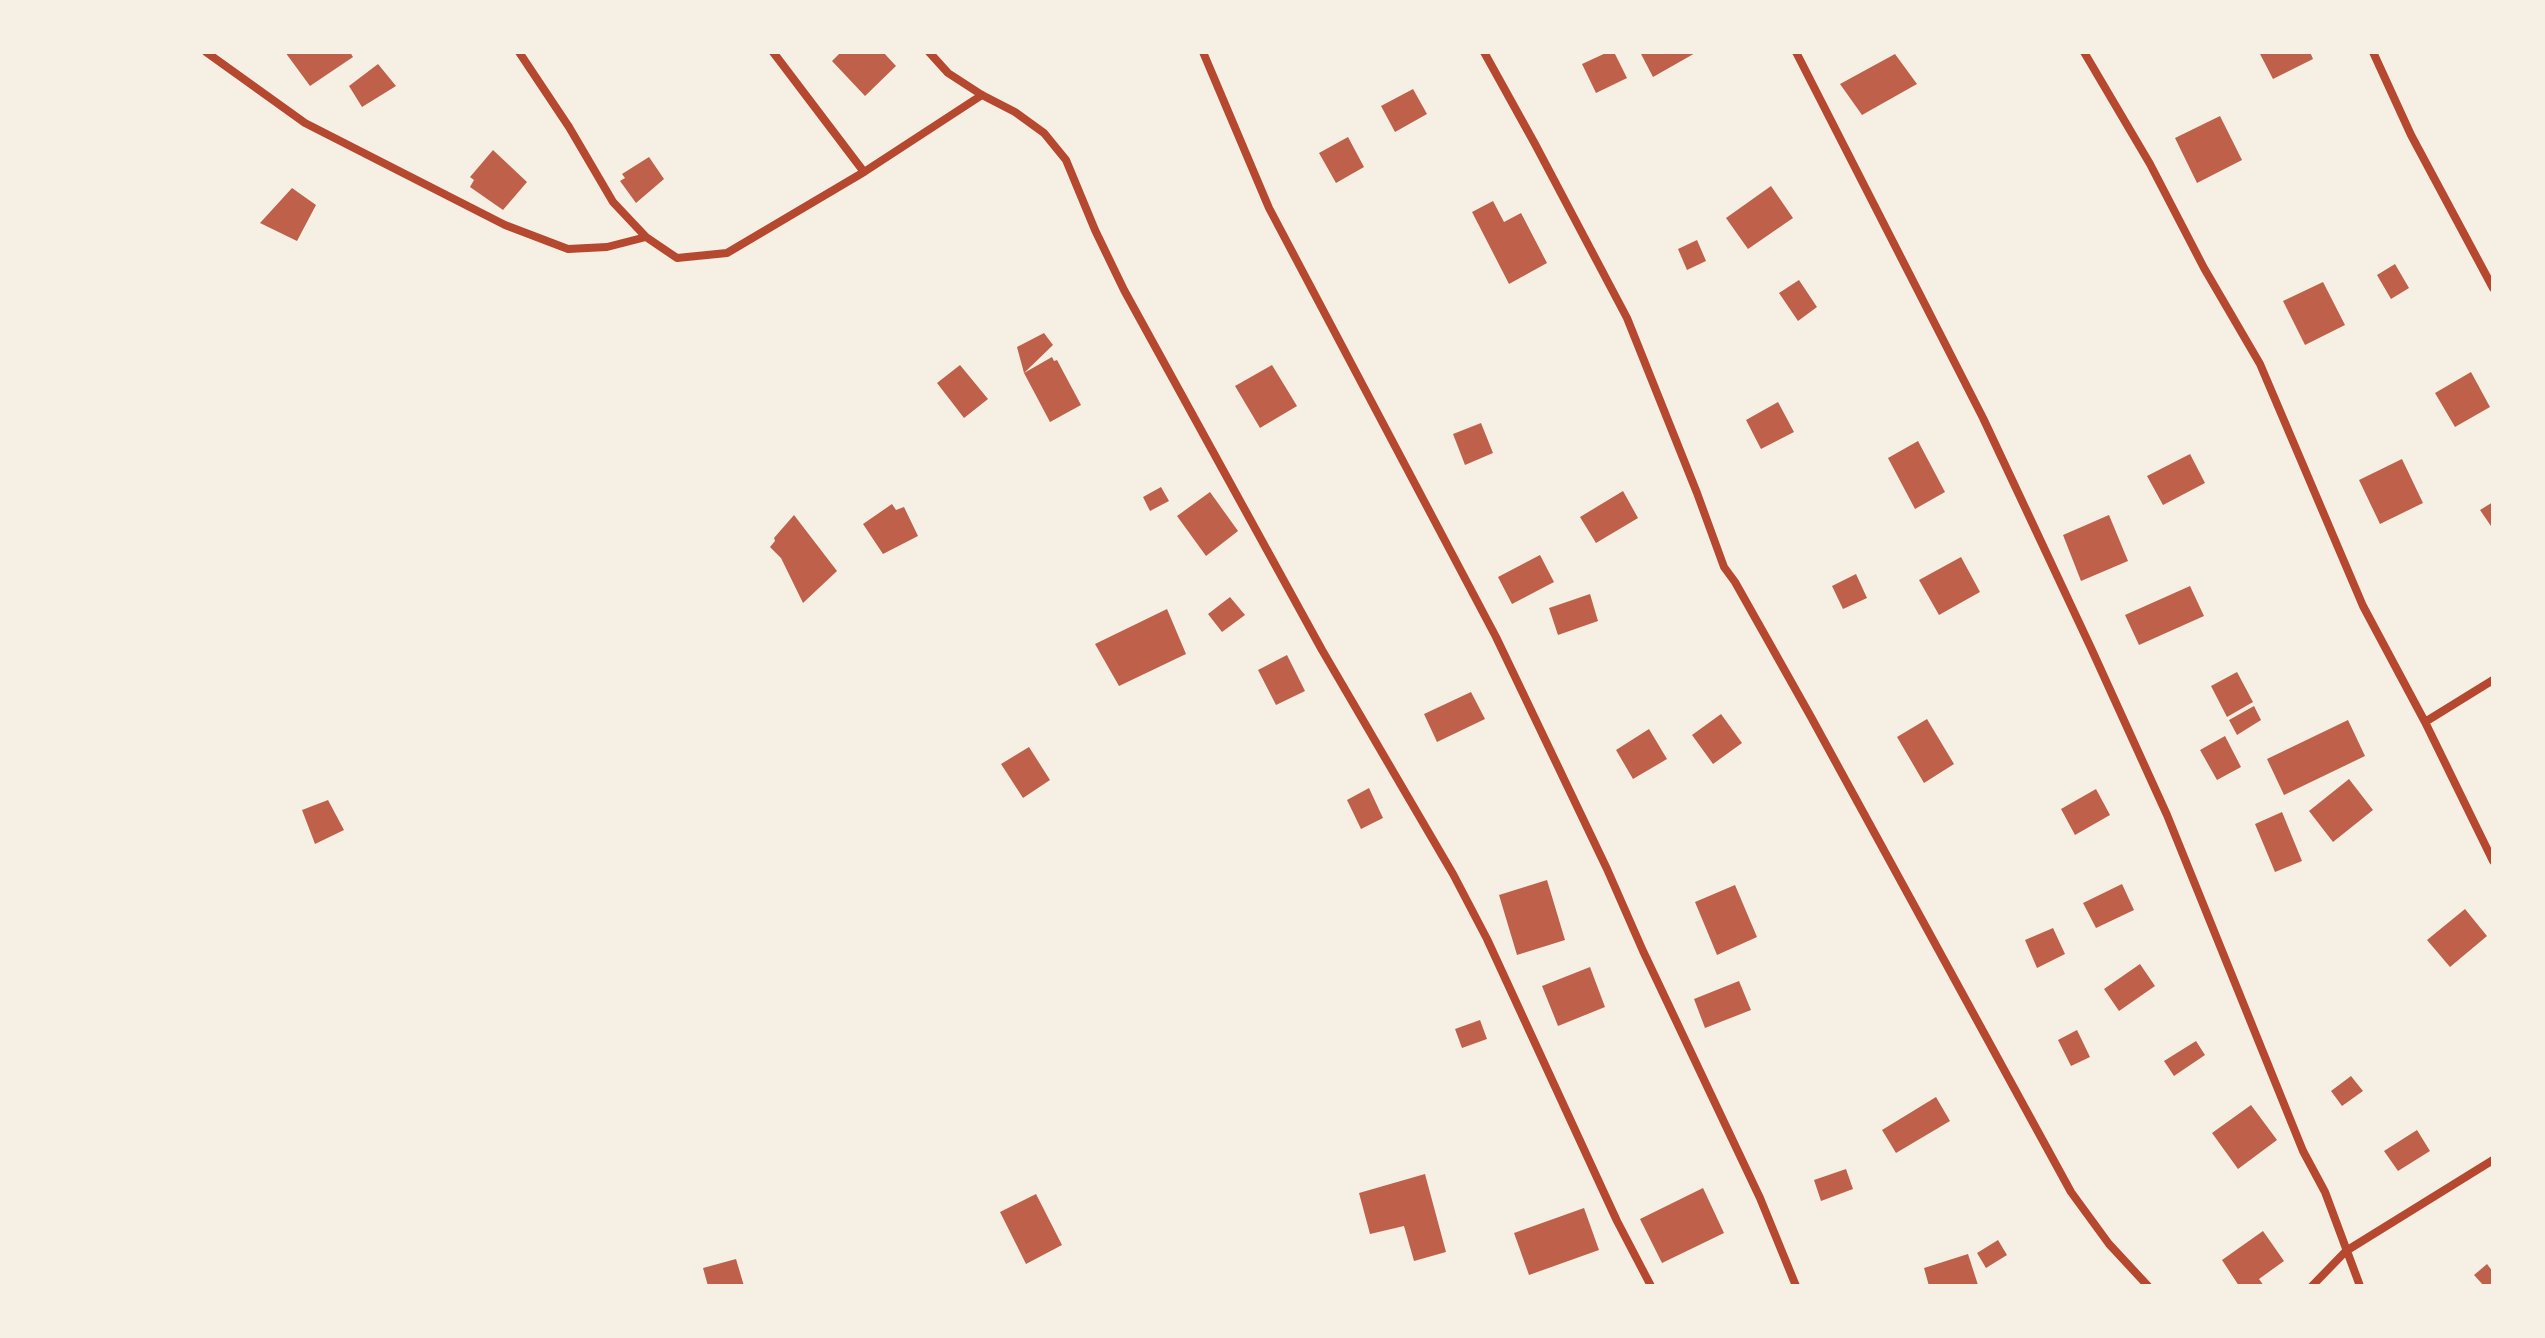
<!DOCTYPE html>
<style>
body{margin:0}
#map{position:relative;width:2545px;height:1338px;overflow:hidden;background:#f6efe4;font-family:"Asap Condensed",sans-serif}
canvas{display:block}
.frame{position:absolute;inset:0;border:54px solid #f6efe4;pointer-events:none}
</style>
<div id="map">
<canvas width="2545" height="1338"></canvas>
<div class="frame"></div>
</div>
<script>
const context = document.querySelector('canvas').getContext('2d');
context.lineJoin = 'round';
function fillPath(path, color) { context.fillStyle = color; context.fill(path, 'evenodd'); }
const shape = rows => new Path2D(rows.map(r => 'M' + r).join(''));
function stroke(path, color, width, dash) { context.strokeStyle = color; context.lineWidth = width; context.lineCap = dash ? 'butt' : 'round'; context.setLineDash(dash || []); context.stroke(path); }
fillPath(shape([
 [285,52,350,52,353,57,310,86],
 [841,52,883,52,896,66,865,96,832,61],
 [1608,52,1614,52,1627,78,1596,93,1582,64],
 [1640,52,1697,52,1653,77],
 [2259,52,2310,52,2313,59,2273,79],
 [1895,54,1917,84,1862,115,1840,84],
 [378,64,396,86,362,107,349,86],
 [1413,89,1427,114,1395,132,1381,106],
 [2220,116,2242,160,2197,183,2175,138],
 [1348,137,1364,167,1336,183,1319,153],
 [493,150,527,182,503,210,470,187,474,180,470,177],
 [649,157,664,179,636,203,620,181,625,178,622,174],
 [1771,186,1793,218,1748,249,1726,218],
 [292,188,316,205,297,241,260,223],
 [1493,201,1504,222,1521,213,1547,263,1509,284,1472,212],
 [1697,240,1706,261,1687,270,1678,249],
 [2395,264,2409,288,2391,299,2377,275],
 [1799,280,1817,307,1798,321,1779,293],
 [2323,282,2345,325,2305,345,2283,301],
 [1044,333,1053,345,1024,373,1017,347],
 [1052,357,1054,361,1057,360,1081,405,1050,422,1024,373],
 [960,365,988,399,964,418,937,383],
 [1272,365,1297,406,1260,428,1235,386],
 [2471,372,2490,407,2455,427,2435,393],
 [1778,402,1794,432,1761,449,1746,420],
 [1481,423,1493,453,1465,465,1453,434],
 [1918,441,1945,492,1915,509,1888,458],
 [2190,454,2205,483,2163,505,2147,476],
 [2402,459,2423,503,2380,524,2359,480],
 [1161,487,1169,501,1150,511,1143,497],
 [1623,491,1638,518,1596,543,1580,517],
 [1210,492,1238,531,1206,556,1177,516],
 [2493,502,2493,529,2480,510],
 [892,504,896,510,904,507,918,536,883,554,863,524],
 [794,515,837,571,803,603,781,558,770,547,775,541,774,538],
 [2109,515,2128,561,2081,581,2063,535],
 [1540,555,1554,582,1512,604,1498,577],
 [1961,557,1980,592,1939,615,1919,580],
 [1856,574,1867,598,1843,609,1832,586],
 [2190,586,2204,616,2139,645,2125,615],
 [1590,594,1598,621,1558,635,1549,608],
 [1230,597,1245,615,1222,632,1208,614],
 [1167,609,1186,654,1119,686,1095,644],
 [1287,655,1305,691,1276,705,1258,670],
 [2237,672,2253,702,2227,717,2211,686],
 [1471,692,1485,719,1437,742,1424,714],
 [2254,706,2261,720,2237,735,2229,720],
 [1721,714,1742,743,1713,764,1692,735],
 [1927,719,1954,764,1924,783,1897,737],
 [2348,720,2365,756,2284,795,2267,759],
 [1649,729,1667,759,1633,779,1616,750],
 [2225,736,2241,767,2217,780,2200,750],
 [1029,747,1050,780,1023,798,1001,764],
 [2349,779,2373,810,2333,842,2309,811],
 [1369,788,1383,818,1361,829,1347,800],
 [2096,789,2110,815,2075,835,2061,809],
 [328,800,344,830,315,844,302,810],
 [2282,812,2302,861,2275,872,2255,824],
 [1547,880,1565,940,1517,955,1499,895],
 [2122,884,2134,910,2096,928,2083,903],
 [1735,885,1757,937,1717,955,1695,902],
 [2465,909,2487,936,2450,967,2427,940],
 [2053,928,2065,954,2037,968,2025,940],
 [2140,964,2155,986,2119,1011,2104,989],
 [1590,967,1605,1007,1558,1026,1542,986],
 [1739,981,1751,1010,1705,1028,1694,999],
 [1480,1020,1487,1039,1462,1048,1455,1029],
 [2077,1030,2090,1057,2071,1066,2058,1040],
 [2196,1041,2205,1055,2174,1076,2164,1061],
 [2351,1076,2363,1091,2342,1106,2331,1091],
 [1936,1097,1950,1121,1896,1153,1882,1130],
 [2251,1105,2277,1140,2238,1169,2212,1133],
 [2417,1130,2430,1151,2398,1171,2384,1151],
 [1846,1169,1853,1189,1821,1201,1814,1180],
 [1425,1174,1446,1252,1414,1261,1404,1226,1370,1234,1359,1193],
 [1703,1188,1724,1233,1662,1263,1640,1219],
 [1036,1194,1062,1245,1026,1264,1000,1212],
 [1584,1208,1599,1250,1529,1275,1514,1233],
 [2263,1231,2284,1261,2259,1279,2264,1286,2239,1286,2222,1260],
 [1998,1240,2007,1255,1986,1268,1977,1253],
 [1968,1254,1978,1285,1929,1286,1924,1268],
 [736,1259,744,1286,708,1286,703,1268],
 [2487,1264,2493,1272,2493,1286,2484,1286,2474,1275]
]), '#bf614a');
stroke(shape([
 [206,52,305,123,505,225,568,249,607,247,646,237],
 [519,52,569,127,613,202,646,237,677,258,727,253,864,172,982,95],
 [773,52,864,172],
 [929,52,948,73,982,95,1015,112,1044,133,1066,160,1095,230,1124,290,1322,650,1453,874,1487,939,1617,1221,1651,1286],
 [1203,52,1269,208,1496,637,1607,869,1643,951,1760,1198,1796,1286],
 [1484,52,1535,144,1627,318,1697,493,1724,567,1735,582,1811,717,2071,1192,2109,1244,2148,1286],
 [1796,52,1983,418,2091,648,2167,815,2303,1151,2325,1192,2360,1286],
 [2084,52,2150,164,2204,268,2260,364,2363,606,2425,722,2493,861],
 [2373,52,2411,135,2493,288],
 [2425,722,2493,680],
 [2312,1286,2346,1251,2493,1160]
]), '#b5482f', 8);
</script>
